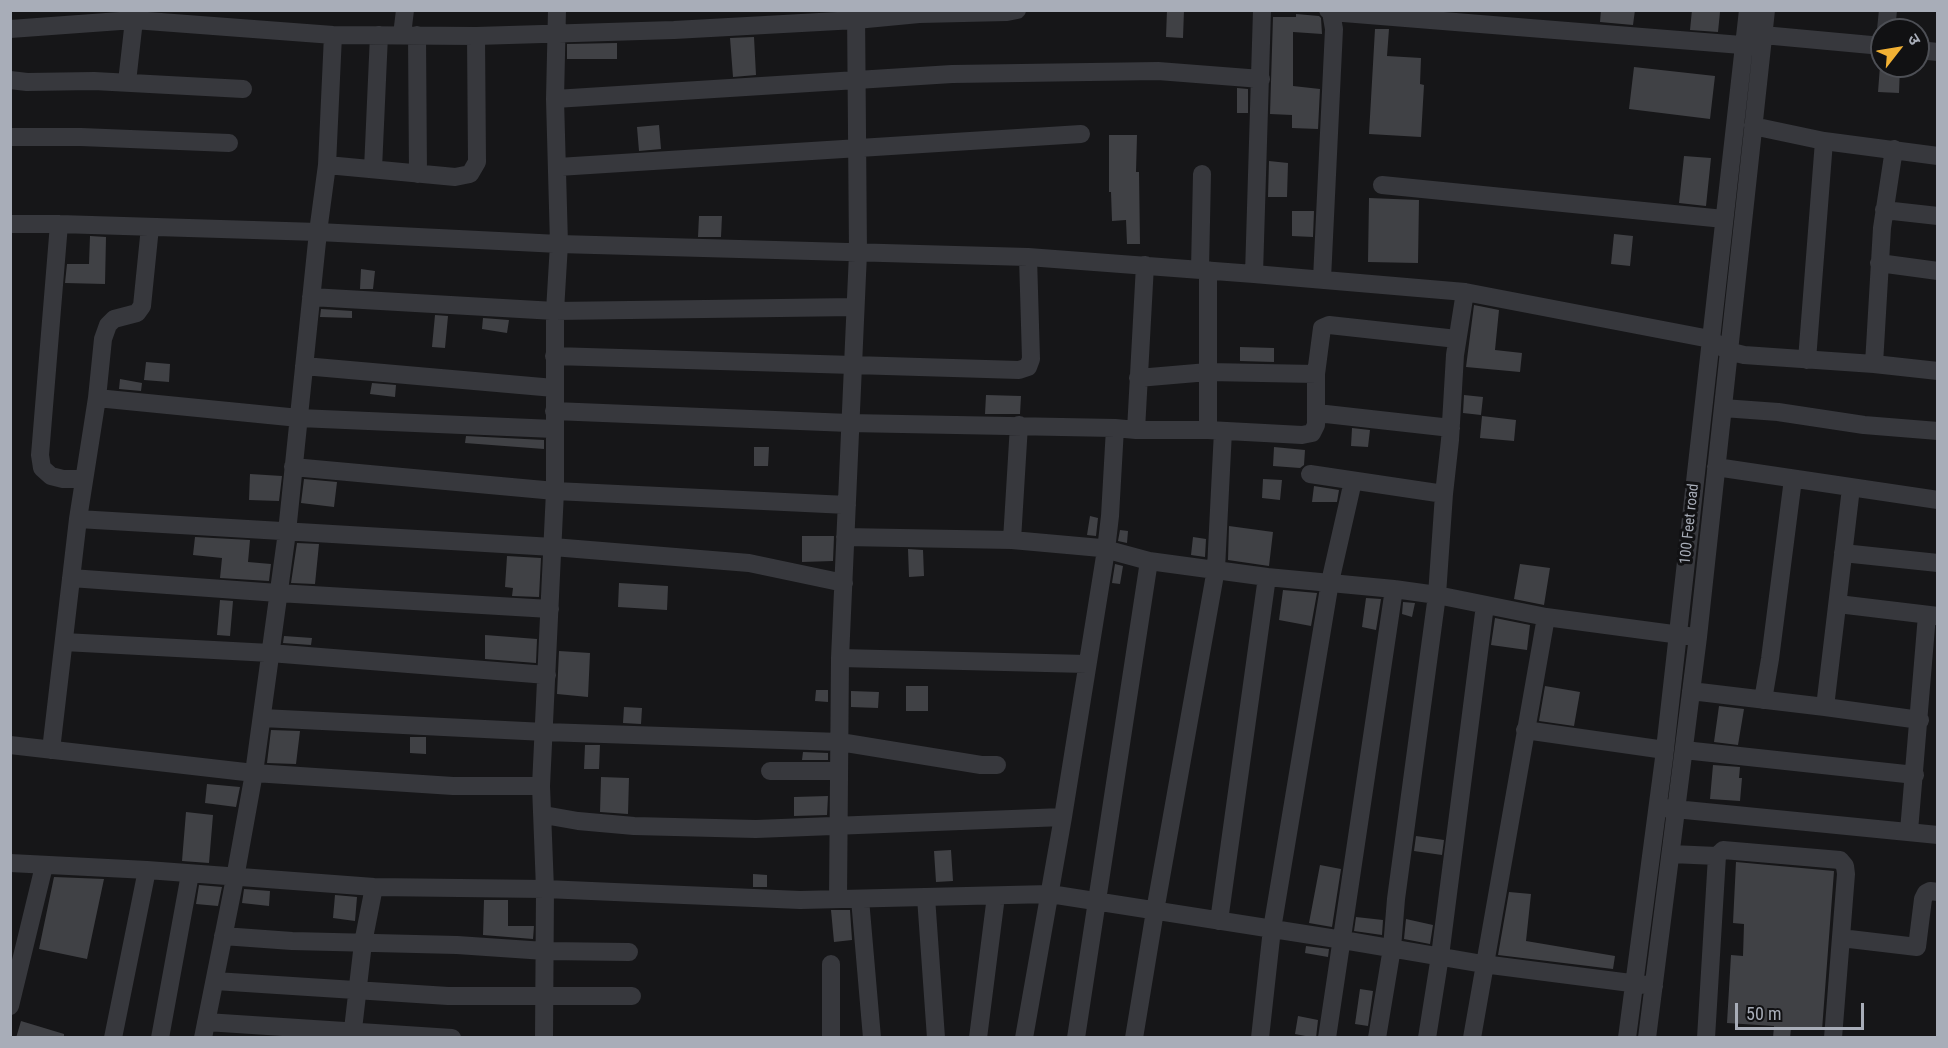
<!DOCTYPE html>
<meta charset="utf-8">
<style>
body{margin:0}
#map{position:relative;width:1948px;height:1048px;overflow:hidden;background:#161618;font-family:"Roboto Condensed","Noto Sans Devanagari",sans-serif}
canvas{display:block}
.frame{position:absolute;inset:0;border:12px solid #a8adb8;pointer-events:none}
.north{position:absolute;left:1870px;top:18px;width:60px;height:60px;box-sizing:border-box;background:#111113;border:2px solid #4d4f55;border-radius:50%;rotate:59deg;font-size:16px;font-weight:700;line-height:24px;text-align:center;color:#a8adb8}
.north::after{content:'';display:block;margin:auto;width:21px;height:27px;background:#f2b134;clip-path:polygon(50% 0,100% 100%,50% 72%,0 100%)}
.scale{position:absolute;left:1735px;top:1003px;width:129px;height:27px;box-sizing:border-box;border:3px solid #a8adb8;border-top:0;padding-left:8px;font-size:18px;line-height:21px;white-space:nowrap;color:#a8adb8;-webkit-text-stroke:4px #111113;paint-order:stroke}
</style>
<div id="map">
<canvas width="1948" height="1048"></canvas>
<div class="frame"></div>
<div class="north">उ</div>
<div class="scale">50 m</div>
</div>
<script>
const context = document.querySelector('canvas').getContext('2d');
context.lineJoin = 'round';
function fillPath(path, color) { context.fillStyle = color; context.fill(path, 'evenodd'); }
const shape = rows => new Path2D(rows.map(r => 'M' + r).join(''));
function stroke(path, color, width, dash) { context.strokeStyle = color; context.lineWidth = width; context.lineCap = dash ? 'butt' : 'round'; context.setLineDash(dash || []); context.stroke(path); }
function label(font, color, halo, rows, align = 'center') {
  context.font = font + ' "Roboto Condensed",sans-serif'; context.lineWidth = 6; context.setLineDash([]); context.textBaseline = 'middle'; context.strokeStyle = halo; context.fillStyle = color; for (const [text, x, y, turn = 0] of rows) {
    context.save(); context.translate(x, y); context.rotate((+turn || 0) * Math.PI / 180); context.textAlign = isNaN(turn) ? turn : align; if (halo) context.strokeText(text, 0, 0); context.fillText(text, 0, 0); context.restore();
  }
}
fillPath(shape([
 [1167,10,1184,10,1183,38,1166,37],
 [1601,10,1635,10,1633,25,1600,22],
 [1692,10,1720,12,1718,32,1690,30],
 [1296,14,1319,16,1321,18,1322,34,1293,32,1293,86,1320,89,1318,129,1292,128,1292,115,1270,114,1273,17,1296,17],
 [1375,29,1389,29,1387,56,1421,58,1420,84,1424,85,1421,137,1369,134],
 [754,37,756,75,733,77,730,38],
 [617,43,617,59,567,59,567,44],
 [1880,66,1900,66,1899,93,1878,92],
 [1634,67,1715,76,1710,119,1629,109],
 [1237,88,1248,89,1248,113,1237,113],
 [659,125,661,149,639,151,637,127],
 [1109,135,1137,135,1136,172,1139,172,1140,244,1127,244,1126,220,1112,221,1111,192,1109,192],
 [1684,156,1711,158,1706,206,1679,203],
 [1269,161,1288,163,1287,197,1268,197],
 [1369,198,1419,200,1418,263,1368,262],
 [1292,211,1314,211,1313,237,1292,236],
 [699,216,722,216,721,237,698,237],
 [1614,234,1633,236,1630,266,1611,264],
 [90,236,106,237,105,284,65,283,67,264,89,264],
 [361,269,375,271,373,289,360,289],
 [1474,305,1499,310,1495,350,1522,353,1520,372,1466,367],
 [321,309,352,311,352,318,320,317],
 [435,315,448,316,445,348,432,347],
 [483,318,509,320,507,333,482,329],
 [1240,347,1274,348,1274,362,1240,361],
 [146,362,170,364,169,382,144,380],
 [120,379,142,383,141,391,119,389],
 [372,383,396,385,395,397,370,394],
 [986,395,1021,396,1020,414,985,414],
 [1464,395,1483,397,1481,415,1463,413],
 [1482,416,1516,420,1514,441,1480,438],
 [1352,428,1370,430,1368,447,1351,446],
 [466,436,544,440,544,449,465,443],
 [754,447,769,447,768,466,754,466],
 [1274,447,1305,450,1304,465,1300,468,1273,466],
 [250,474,282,476,279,501,249,500],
 [304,479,337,482,334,507,301,503],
 [1263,479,1282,480,1280,500,1262,498],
 [1314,486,1339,490,1337,502,1312,502],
 [1090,516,1098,518,1096,536,1087,535],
 [1229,526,1273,532,1269,566,1228,560],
 [1120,530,1128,531,1127,543,1118,541],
 [802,536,834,536,833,561,802,562],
 [195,537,250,540,248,562,271,564,269,581,220,578,222,558,193,555],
 [1193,537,1206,539,1205,557,1191,555],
 [297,543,319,544,315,584,291,583],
 [908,549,923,550,924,576,909,577],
 [507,556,541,558,539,597,512,596,513,588,505,587],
 [1115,564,1123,566,1120,584,1112,583],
 [1520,564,1550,568,1544,605,1514,599],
 [619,583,668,586,667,610,618,607],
 [1283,590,1317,593,1311,626,1279,620],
 [1366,598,1381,599,1376,630,1362,627],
 [220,600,233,601,230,636,217,635],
 [1403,602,1415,603,1412,617,1402,614],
 [1495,618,1530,625,1527,650,1491,645],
 [485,635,537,639,536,663,485,659],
 [284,636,312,638,311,645,283,643],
 [559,651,590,653,588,697,557,694],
 [906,686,928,686,928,711,906,711],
 [1545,686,1580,692,1574,726,1539,721],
 [816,690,828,690,828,702,815,701],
 [851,691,879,692,878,708,851,707],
 [1719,706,1744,709,1738,745,1714,742],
 [624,707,642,708,641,724,623,723],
 [271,730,300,731,296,764,267,763],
 [410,737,426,737,426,754,410,753],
 [585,745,600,745,599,769,584,769],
 [803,752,828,753,828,760,802,760],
 [1713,765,1740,767,1739,778,1742,778,1740,801,1710,799],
 [601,777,629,778,628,814,600,812],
 [207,784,240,787,236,807,205,803],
 [828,796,827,815,794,816,794,797],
 [186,812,213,815,209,863,182,861],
 [1416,836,1444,840,1442,855,1414,851],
 [951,850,953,881,936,882,934,851],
 [1736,862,1834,871,1822,1030,1791,1028,1790,1038,1773,1038,1774,1026,1727,1023,1731,955,1743,956,1744,924,1733,923],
 [1320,865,1341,869,1332,927,1309,923],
 [753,874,767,875,767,887,753,887],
 [54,877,104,879,87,959,39,949],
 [199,885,222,887,218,906,196,904],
 [244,889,270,891,269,906,242,903],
 [1509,892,1531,894,1526,941,1615,956,1613,969,1498,955],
 [335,895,357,897,355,921,333,918],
 [484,900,508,900,508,926,534,926,533,939,483,935],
 [831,910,850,910,852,940,834,942],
 [1356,917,1383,920,1382,935,1354,931],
 [1406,919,1433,925,1430,944,1404,939],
 [1306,946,1329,949,1328,957,1305,953],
 [1360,989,1373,991,1368,1026,1355,1024],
 [1298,1016,1318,1020,1316,1038,1295,1034],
 [21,1021,64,1034,64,1038,16,1038]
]), '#404145');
stroke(shape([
 [1331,12,1754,46],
 [10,29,134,20,333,35,476,36,674,30,856,20,919,14,1007,12,1017,10],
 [1886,30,1888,10],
 [402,35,405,10],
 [417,35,418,174],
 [1763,35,1882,46],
 [1918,50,1938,52],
 [10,80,27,82,94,81,243,89],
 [127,82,134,20],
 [555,99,952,74,1158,71,1261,79],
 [1753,126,1824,141,1938,156],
 [10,137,81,137,229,143],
 [327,165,455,177,470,174,477,162,476,36],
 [558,167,1081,134],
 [373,169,379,35],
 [1382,185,1724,219],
 [1884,210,1938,216],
 [10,224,59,224,318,232,559,244,1028,257,1254,274,1465,292,1710,339,1728,351,1744,355,1874,364,1938,371],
 [59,224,40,455,42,468,51,476,63,479,84,479],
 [1879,263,1938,271],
 [1200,269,1202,174],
 [1254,274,1262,10],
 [1322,279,1334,29,1331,12,1328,10],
 [311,297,555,311,855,307],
 [554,356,1019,370,1028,367,1031,359,1028,257],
 [1807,360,1824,141],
 [1874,364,1882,228,1894,149],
 [304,366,554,388],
 [1138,378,1208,372,1316,374],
 [97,398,299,418,554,429],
 [1723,408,1778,412,1864,425,1938,431],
 [554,411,849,423,1115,428],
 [1317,413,1451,428],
 [1136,430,1208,430,1302,435,1312,433,1316,425,1316,374,1322,328,1329,325,1457,339],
 [1208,430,1208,270],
 [293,467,555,491,847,505],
 [1716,467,1938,500],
 [1310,474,1444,494],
 [78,519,553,547,749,563,844,583],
 [845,537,1012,540,1101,548,1149,561,1267,577,1394,589,1437,595,1546,617,1688,636],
 [1012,540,1019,425],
 [1843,553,1938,563],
 [71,578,278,593,550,609],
 [1838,604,1938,616],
 [64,642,270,653,547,675],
 [840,658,1087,664],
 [1691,691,1825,707,1851,488],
 [1763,700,1770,659,1793,479],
 [1825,707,1920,720],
 [262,717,262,718,545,732,840,742,981,765,997,765],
 [1525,730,1665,750],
 [10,745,254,773,453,786,541,786],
 [51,750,78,519,97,398,103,339,108,325,114,319,137,313,142,306,150,227],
 [1684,750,1915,775],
 [770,771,839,771],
 [1665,808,1938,835],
 [544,815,578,821,634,826,756,829,1063,817],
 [1909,831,1927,615],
 [1671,854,1717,856],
 [10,863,147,870,374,887,545,889,800,900,1050,894,1343,940,1483,964,1654,986],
 [926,897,936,1038],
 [838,899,840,658,858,253,856,10],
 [860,899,872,1038],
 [1219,921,1267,577],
 [223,936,292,941,457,945,545,951,629,952],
 [1841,938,1917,947,1923,899,1926,893,1930,891,1938,892],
 [831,964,831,1038],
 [215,981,448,996,632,996],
 [10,1006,44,866],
 [206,1022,452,1038],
 [113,1038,147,870],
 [160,1038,190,874],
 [203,1038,235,878,254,773,287,532,318,232,327,165,333,35],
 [352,1038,363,943,374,887],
 [544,1038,545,889,541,786,555,491,555,311,559,244,555,99,557,10],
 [978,1038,996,896],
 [1024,1038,1063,817,1106,550,1110,516,1115,428,1136,430,1145,265],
 [1076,1038,1149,561],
 [1134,1038,1155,911,1216,569,1223,431],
 [1260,1038,1272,929,1330,582,1353,481],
 [1327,1038,1394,589],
 [1377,1038,1392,948,1396,899,1437,595,1444,494,1450,440,1455,355,1465,292],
 [1427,1038,1440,956,1485,605],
 [1472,1038,1546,617],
 [1627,1038,1664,758,1748,10],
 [1647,1038,1698,637,1766,10],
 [1706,1038,1717,856,1723,850,1840,860,1845,866,1846,874,1833,1038]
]), '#37383d', 18);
label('15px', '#a8adb8', '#111113', [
 ["100 Feet road",1690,524,-84]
]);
</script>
